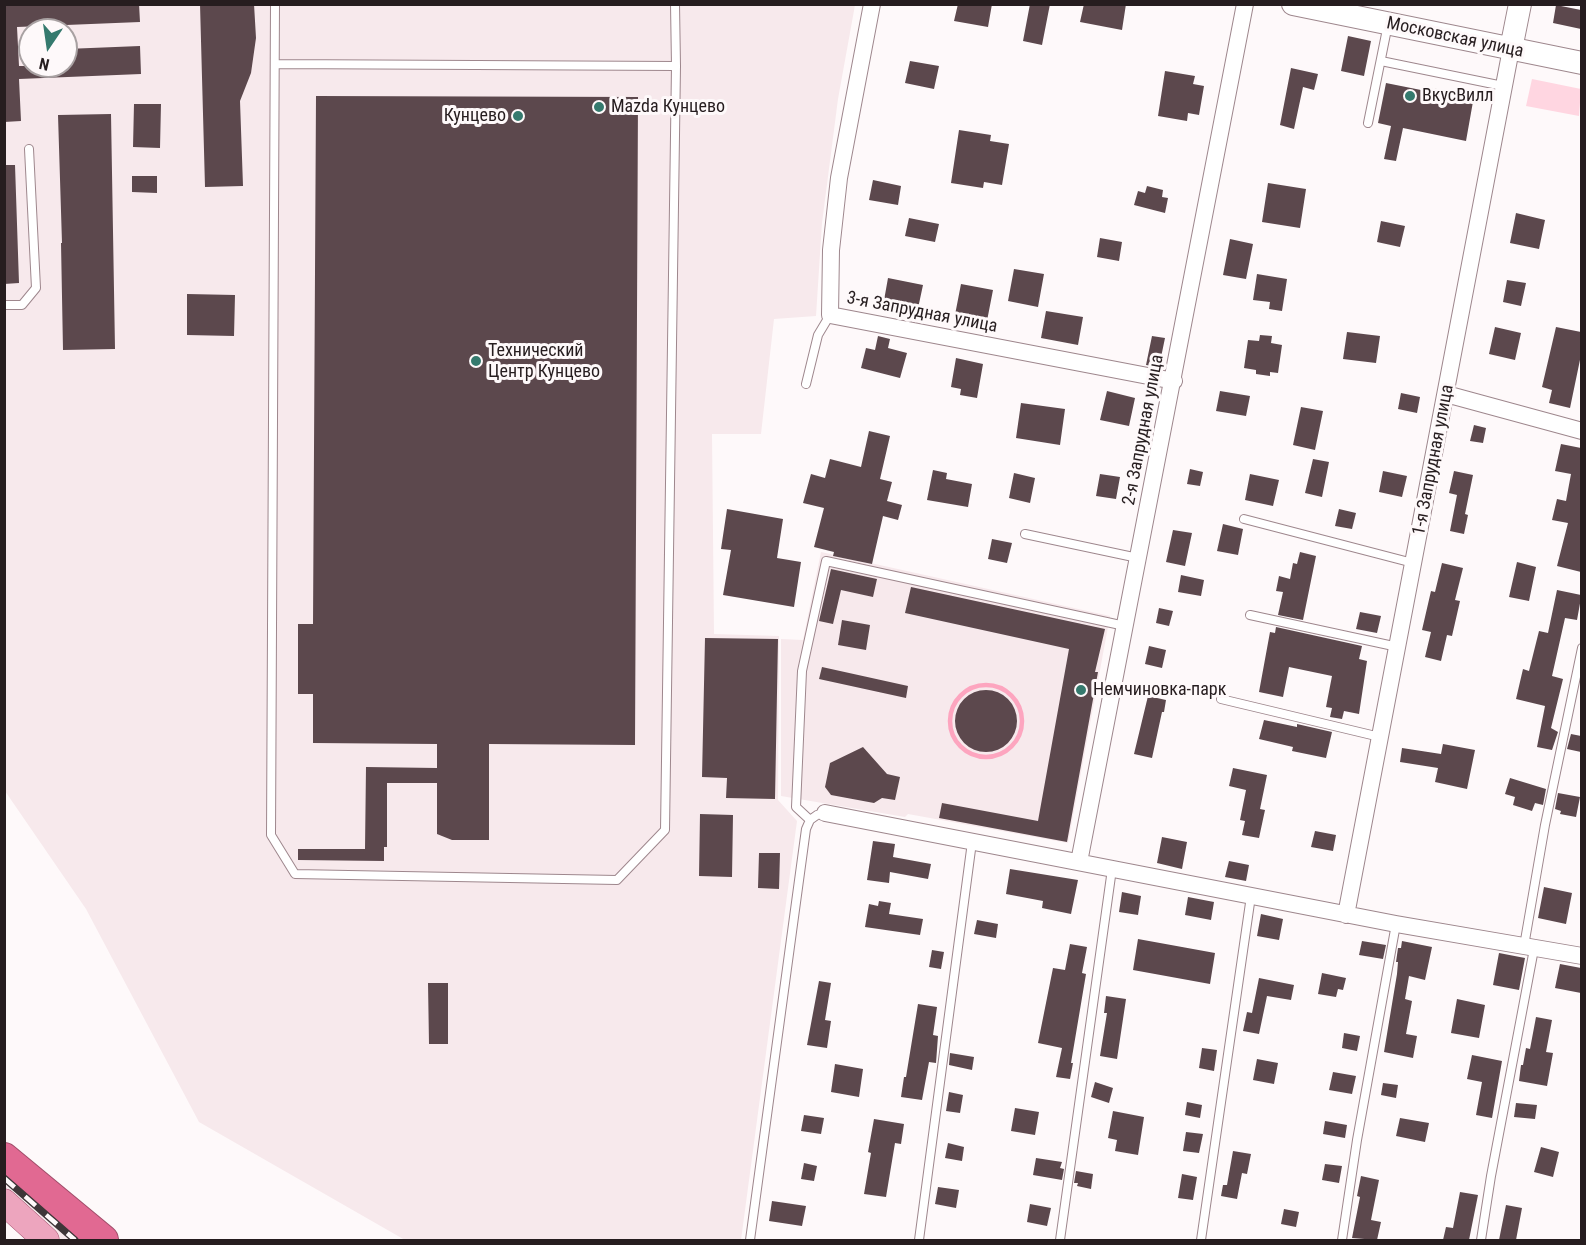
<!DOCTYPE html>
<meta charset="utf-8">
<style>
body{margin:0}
#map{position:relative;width:1586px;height:1245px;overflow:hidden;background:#fef9fa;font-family:"Roboto Condensed",sans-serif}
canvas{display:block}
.frame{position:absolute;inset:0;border:6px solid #261d1f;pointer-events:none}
.north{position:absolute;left:18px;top:18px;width:60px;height:60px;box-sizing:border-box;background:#fef9fa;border:2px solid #a8a1a2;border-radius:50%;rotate:193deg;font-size:16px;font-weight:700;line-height:24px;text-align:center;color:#261d1f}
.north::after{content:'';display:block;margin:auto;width:21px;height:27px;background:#357a6e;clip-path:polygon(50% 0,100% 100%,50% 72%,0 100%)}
</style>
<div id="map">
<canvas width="1586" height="1245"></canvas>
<div class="frame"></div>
<div class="north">N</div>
</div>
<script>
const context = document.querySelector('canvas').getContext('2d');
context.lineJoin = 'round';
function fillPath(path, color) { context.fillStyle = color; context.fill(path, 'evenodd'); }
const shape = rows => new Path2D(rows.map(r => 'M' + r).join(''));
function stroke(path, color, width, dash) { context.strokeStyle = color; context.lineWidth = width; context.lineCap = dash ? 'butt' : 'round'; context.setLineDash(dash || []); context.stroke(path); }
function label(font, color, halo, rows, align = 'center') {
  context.font = font + ' "Roboto Condensed",sans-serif'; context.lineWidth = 6; context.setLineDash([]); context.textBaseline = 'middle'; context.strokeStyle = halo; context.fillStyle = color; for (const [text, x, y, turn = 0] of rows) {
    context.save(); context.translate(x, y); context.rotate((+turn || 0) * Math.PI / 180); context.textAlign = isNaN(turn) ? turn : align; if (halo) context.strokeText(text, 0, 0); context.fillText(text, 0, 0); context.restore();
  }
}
fillPath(shape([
 [4,5,855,5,838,99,822,223,816,316,774,319,761,434,712,434,714,634,779,636,778,800,797,821,741,1240,405,1240,199,1122,86,909,5,791],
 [30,30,66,30,66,66,30,66],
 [821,552,1110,616,1068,843,908,814,905,817,781,796,781,639,803,640],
 [4,1155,110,1240,40,1240,5,1210]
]), '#f7e9ec');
fillPath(shape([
 [1532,79,1581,89,1579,116,1526,106]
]), '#ffd6e1');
stroke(shape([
 '950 721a36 36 0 1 1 72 0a36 36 0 1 1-72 0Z'
]), '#fda5bf', 4.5);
fillPath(shape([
 [4,4,139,4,140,22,17,27,19,66,66,66,66,49,140,46,141,74,19,79,21,121,4,122],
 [200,4,254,4,256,38,251,73,240,101,243,186,205,187],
 [958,4,992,4,988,27,954,21],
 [1030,4,1050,4,1042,45,1023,41],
 [1084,4,1126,4,1122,30,1080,22],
 [1556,5,1581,10,1581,29,1553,23],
 [1348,36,1371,41,1364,76,1341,71],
 [910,61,939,66,934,89,905,83],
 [1291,68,1318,74,1314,90,1303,87,1294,129,1280,125],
 [1165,71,1195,76,1193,84,1204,86,1199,115,1188,113,1187,121,1158,116],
 [1386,83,1421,90,1422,86,1474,96,1466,141,1403,128,1396,161,1384,159,1391,126,1378,123],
 [316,96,638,97,635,745,489,744,489,840,452,840,437,834,437,783,387,783,387,847,384,847,384,861,298,860,298,849,365,849,366,767,437,768,437,744,313,743,313,694,298,694,298,624,313,624],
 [134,104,161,104,160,148,133,147],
 [111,114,115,349,63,350,61,243,62,243,58,115],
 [959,130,991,135,990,141,1009,144,1002,185,984,182,983,188,951,183],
 [4,165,15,165,19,283,4,284],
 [132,176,157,176,157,193,132,192],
 [873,180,901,186,898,205,869,200],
 [1268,183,1306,189,1300,228,1262,222],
 [1147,186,1163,190,1162,197,1168,198,1165,213,1134,205,1138,191,1145,193],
 [1516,213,1545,220,1539,249,1510,243],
 [909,218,939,224,935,242,905,236],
 [1381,221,1405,226,1400,247,1377,242],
 [1100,238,1122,242,1119,261,1097,257],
 [1230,239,1253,244,1246,279,1223,275],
 [1014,269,1044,274,1038,307,1008,301],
 [1257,274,1287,279,1282,311,1269,309,1270,302,1253,300],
 [888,278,923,285,917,313,883,306],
 [1507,280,1526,283,1521,306,1503,302],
 [961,284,993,290,986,326,954,320],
 [187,294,235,295,234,336,187,335],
 [1046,311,1083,317,1078,345,1041,338],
 [1495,327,1521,333,1515,360,1489,354],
 [1556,327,1581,332,1581,355,1570,408,1549,403,1552,390,1542,387],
 [1347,332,1380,336,1376,363,1343,359],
 [1260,335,1272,336,1271,343,1282,345,1278,373,1270,372,1270,376,1256,374,1256,370,1244,368,1248,340,1259,341],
 [878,336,890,339,888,348,907,353,900,378,861,368,866,348,875,350],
 [1152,336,1165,338,1159,367,1146,365],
 [956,358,983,364,977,398,960,395,961,389,951,387],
 [1107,391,1135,398,1129,426,1100,420],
 [1220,391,1250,396,1246,416,1216,411],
 [1401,393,1420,397,1417,413,1398,409],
 [1021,403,1065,409,1060,445,1016,438],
 [1301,407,1323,411,1315,450,1293,445],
 [1474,425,1486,428,1483,443,1470,441],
 [869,431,890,436,880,479,892,482,887,501,902,505,898,520,883,516,872,564,833,556,834,552,814,547,824,508,803,503,811,474,825,478,830,459,861,467],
 [1561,444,1581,448,1581,572,1557,566,1568,523,1552,520,1557,499,1566,501,1571,474,1555,471],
 [1313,459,1329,462,1322,497,1305,493],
 [1190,469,1203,472,1200,486,1187,484],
 [933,470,947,473,946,479,972,484,968,507,927,500],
 [1383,471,1407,476,1402,497,1379,492],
 [1454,471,1473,475,1465,514,1468,515,1464,534,1450,531,1457,495,1449,493],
 [1014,473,1035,478,1030,503,1009,498],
 [1100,474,1120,477,1116,499,1096,496],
 [1250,474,1279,480,1273,506,1245,500],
 [727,509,783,519,777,558,801,562,794,607,723,595,731,550,721,549],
 [1339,509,1356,513,1352,529,1335,526],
 [1223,524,1243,529,1238,555,1217,551],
 [1173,530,1192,533,1185,566,1166,562],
 [992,539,1012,543,1007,563,988,559],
 [1300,552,1316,556,1303,620,1278,615,1283,592,1276,591,1279,576,1290,579,1293,563,1297,564],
 [1517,562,1536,567,1529,601,1509,597],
 [1442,563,1463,568,1455,600,1460,601,1452,636,1447,635,1441,661,1425,657,1431,632,1422,630,1431,591,1435,592],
 [831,569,877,579,873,597,841,590,833,624,819,621],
 [1181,575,1204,580,1201,596,1178,592],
 [911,587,1105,629,1095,672,1098,672,1067,842,939,818,942,803,1038,821,1069,649,905,613],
 [1557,590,1581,595,1581,598,1577,620,1565,618,1552,676,1563,679,1551,728,1558,732,1552,750,1537,747,1545,706,1516,699,1523,669,1529,671,1539,631,1548,633],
 [1159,608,1173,611,1169,626,1156,623],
 [1360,612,1381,616,1377,633,1356,629],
 [842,620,870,625,866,650,838,645],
 [1276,627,1362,646,1359,659,1367,661,1359,714,1344,711,1342,719,1330,717,1332,708,1326,707,1332,676,1289,667,1283,697,1259,692,1270,632,1275,633],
 [705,638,778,639,775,799,726,798,727,778,702,777],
 [1149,646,1166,650,1162,668,1145,664],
 [822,667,908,686,906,698,819,679],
 '955 721a31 31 0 1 1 62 0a31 31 0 1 1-62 0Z',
 [1148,696,1166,700,1164,712,1162,712,1152,758,1134,754],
 [1264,720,1297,727,1297,724,1332,732,1326,758,1292,751,1293,747,1259,739],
 [1571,734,1581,736,1581,752,1567,749],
 [1443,744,1475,750,1467,789,1435,782,1438,768,1400,762,1402,748,1441,754],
 [863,747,887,774,900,777,895,800,882,798,874,803,831,795,825,787,830,763],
 [1233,768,1267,775,1260,809,1265,810,1259,838,1242,835,1245,821,1240,820,1246,790,1229,786],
 [1510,778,1546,789,1543,805,1535,803,1532,811,1513,805,1515,797,1505,794],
 [1558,793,1580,797,1576,817,1560,814,1561,811,1555,809],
 [700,814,733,815,732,877,699,876],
 [1315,831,1336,835,1333,851,1311,847],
 [1162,837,1187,842,1182,869,1157,863],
 [873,841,895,844,893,857,931,864,928,879,890,872,889,883,867,880],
 [759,853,780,853,779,889,758,888],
 [1229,861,1249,865,1246,881,1225,877],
 [1010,869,1078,880,1071,914,1042,908,1043,901,1006,894],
 [1544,887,1572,893,1566,924,1538,918],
 [1122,892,1141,896,1138,915,1119,912],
 [1188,897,1214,902,1211,920,1185,915],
 [879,901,891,903,889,914,923,919,920,935,865,927,869,904,878,906],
 [1261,914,1283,919,1279,940,1257,936],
 [977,920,998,924,996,938,974,934],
 [1138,939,1215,953,1210,984,1133,970],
 [1362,941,1386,945,1383,959,1359,955],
 [1402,941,1432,947,1425,980,1409,976,1405,999,1412,1001,1406,1034,1417,1036,1413,1058,1384,1052,1397,974,1398,962,1396,962,1398,948,1401,948],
 [1070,944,1087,947,1082,973,1086,974,1071,1063,1073,1063,1070,1079,1056,1077,1062,1048,1038,1043,1053,968,1065,970],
 [932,950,944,952,941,969,929,967],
 [1499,953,1525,958,1519,990,1493,985],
 [1560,964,1581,968,1581,993,1555,988],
 [1322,973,1346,978,1343,990,1338,989,1336,997,1318,994],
 [1259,978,1294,985,1291,1000,1267,996,1259,1034,1243,1031,1247,1012,1252,1013],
 [819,981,831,983,825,1020,831,1021,827,1048,807,1045],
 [428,983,448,983,448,1044,429,1044],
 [1106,996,1126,999,1117,1059,1100,1056,1107,1013,1104,1013],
 [1457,999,1485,1005,1479,1038,1451,1033],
 [918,1004,937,1007,933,1035,938,1036,936,1063,929,1062,922,1100,901,1097,904,1077,906,1077],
 [1536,1017,1552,1020,1546,1052,1553,1053,1547,1086,1519,1081,1521,1065,1523,1065,1526,1048,1530,1049],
 [1344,1033,1360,1036,1357,1051,1342,1048],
 [1202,1048,1217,1050,1214,1071,1199,1068],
 [950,1053,974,1057,972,1070,949,1065],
 [1472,1055,1502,1061,1492,1118,1476,1115,1482,1082,1467,1079],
 [1257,1059,1278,1063,1274,1084,1253,1080],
 [835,1064,863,1069,859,1097,831,1092],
 [1333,1072,1356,1076,1352,1094,1329,1090],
 [1095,1082,1113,1088,1109,1103,1091,1097],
 [1383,1083,1398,1085,1396,1098,1381,1095],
 [949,1092,963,1095,960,1113,946,1111],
 [1187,1102,1202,1105,1200,1118,1185,1115],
 [1516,1103,1537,1105,1535,1119,1514,1117],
 [1015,1108,1039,1112,1035,1135,1011,1131],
 [1113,1111,1144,1117,1138,1155,1115,1151,1117,1140,1108,1138],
 [804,1115,824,1118,821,1134,801,1131],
 [1400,1118,1429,1123,1425,1142,1396,1136],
 [874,1119,904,1124,901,1144,895,1143,886,1197,864,1194,871,1153,868,1152],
 [1325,1121,1347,1125,1345,1138,1323,1134],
 [1186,1132,1203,1134,1199,1153,1183,1151],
 [948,1143,964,1147,962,1161,945,1158],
 [1541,1147,1559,1152,1553,1177,1534,1172],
 [1233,1151,1251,1154,1247,1174,1242,1173,1237,1199,1221,1196,1223,1185,1227,1185],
 [1036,1158,1062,1162,1060,1168,1064,1169,1062,1180,1033,1175],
 [804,1163,817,1166,814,1181,801,1179],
 [1325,1164,1342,1166,1339,1183,1322,1180],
 [1076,1171,1093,1174,1091,1189,1077,1186,1078,1183,1074,1183],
 [1182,1174,1197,1177,1193,1200,1178,1198],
 [1361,1176,1379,1180,1371,1220,1381,1222,1377,1240,1352,1238,1360,1197,1357,1196],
 [938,1187,959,1190,956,1208,935,1204],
 [1460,1192,1478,1195,1469,1240,1443,1240,1446,1227,1453,1228],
 [772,1201,806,1206,802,1226,769,1221],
 [1030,1204,1051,1208,1047,1226,1027,1222],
 [1506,1205,1522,1208,1516,1240,1499,1240],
 [1284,1209,1299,1212,1296,1227,1281,1224]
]), '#5c484d');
const lane = shape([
 [275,4,271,835,295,874,617,880,665,830,676,66,675,4],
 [1381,61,1503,86],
 [275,64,676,66],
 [1368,123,1388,24],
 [4,305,22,305,36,288,29,149],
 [806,384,818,335,830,315],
 [1244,519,1413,563],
 [1025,534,1138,558],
 [1250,615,1398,647],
 [1221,699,1380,737],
 [810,820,796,807,802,671,826,561,1125,626],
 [1524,946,1545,825,1582,648],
 [750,1240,806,829,810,820,817,815,825,813],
 [919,1240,972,842],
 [1060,1240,1112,869],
 [1201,1240,1251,896],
 [1342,1240,1357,1140,1396,924],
 [1481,1240,1491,1176,1534,949]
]);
const street = shape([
 [872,4,839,178,831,250,830,315,1174,381],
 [1446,394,1582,431],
 [825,813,1396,924,1582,956],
 [1079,862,1245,4],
 [1346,915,1511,49]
]);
const secondary = shape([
 [1293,4,1582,63],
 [1511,49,1520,4]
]);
const primary = shape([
 [4,1202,46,1240]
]);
const highway = shape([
 [4,1158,103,1240]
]);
stroke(lane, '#9e878d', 10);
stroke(street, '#9e878d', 18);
stroke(secondary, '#9e878d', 24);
stroke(primary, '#a04e6a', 27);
stroke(highway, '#a04e6a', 32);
stroke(lane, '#fff', 8);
stroke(street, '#fff', 16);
stroke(secondary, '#fff', 22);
stroke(primary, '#eda5be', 26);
stroke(highway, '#e16992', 30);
const rail = shape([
 [4,1178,75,1240]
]);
stroke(rail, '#3e3638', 7);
stroke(rail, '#fef9fa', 4.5, [14]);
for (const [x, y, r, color] of [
 [1410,96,6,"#357a6e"],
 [599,107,6,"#357a6e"],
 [518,116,6,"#357a6e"],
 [476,361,6,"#357a6e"],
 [1081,690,6,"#357a6e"]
]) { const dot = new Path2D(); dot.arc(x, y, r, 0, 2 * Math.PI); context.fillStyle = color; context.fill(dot); stroke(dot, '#fef9fa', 2); }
label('18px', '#261d1f', '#fef9fa', [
 ["Московская улица",1455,38,12],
 ["3-я Запрудная улица",922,313,11],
 ["2-я Запрудная улица",1144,430,-79],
 ["1-я Запрудная улица",1434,460,-79]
]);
label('18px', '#261d1f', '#fef9fa', [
 ["ВкусВилл",1422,96],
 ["Mazda Кунцево",611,107],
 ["Кунцево",506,116,"right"],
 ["Технический",488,351],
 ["Центр Кунцево",488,372],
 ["Немчиновка-парк",1093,690]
], 'left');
</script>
